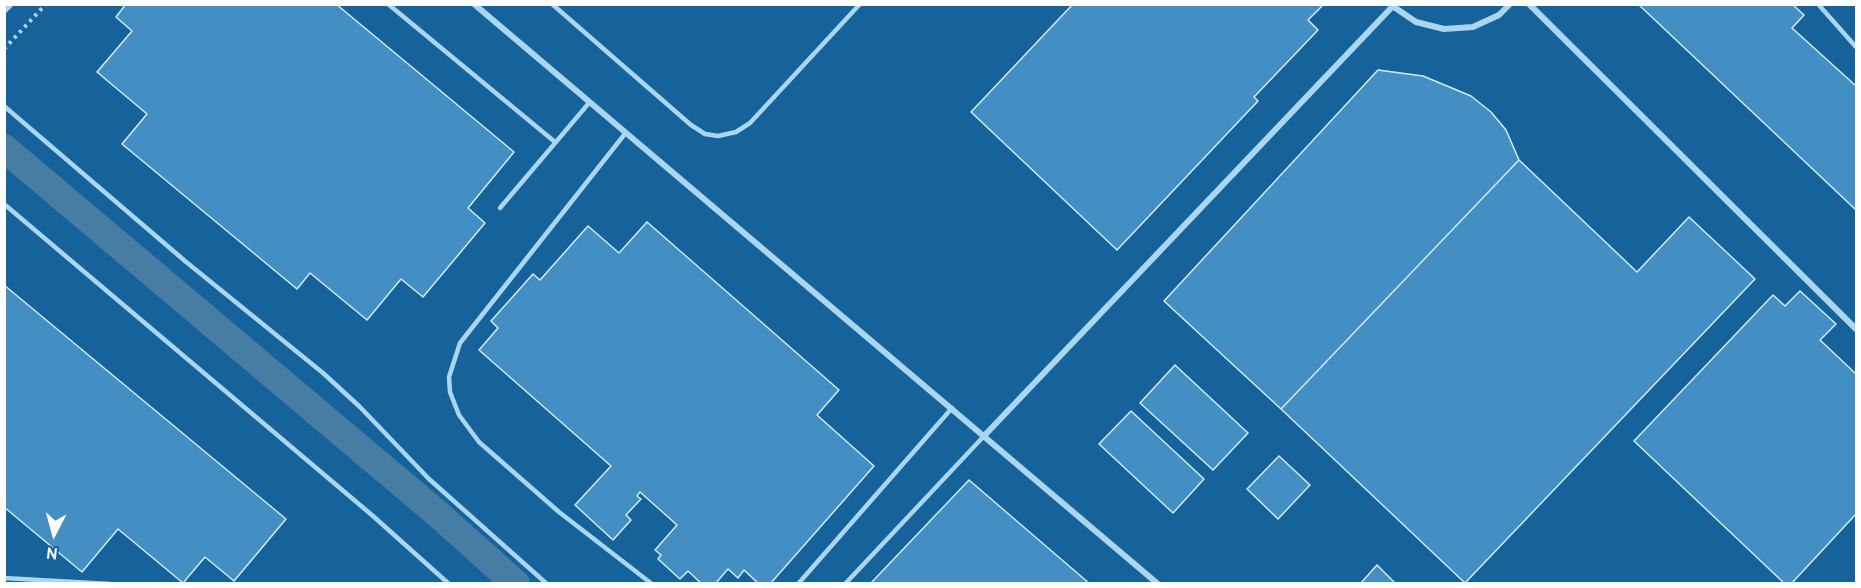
<!DOCTYPE html>
<style>
body{margin:0}
#map{position:relative;width:1861px;height:588px;overflow:hidden;background:#15639a;font-family:Overpass,sans-serif}
canvas{display:block}
.frame{position:absolute;inset:0;border:6px solid #fff;pointer-events:none}
.north{position:absolute;left:24px;top:504px;width:60px;height:60px;-webkit-text-stroke:4px #15639a;paint-order:stroke;rotate:186deg;font-size:16px;font-weight:700;line-height:24px;text-align:center;color:#fff}
.north::after{content:'';display:block;margin:auto;width:21px;height:27px;background:#fff;clip-path:polygon(50% 0,100% 100%,50% 72%,0 100%)}
</style>
<div id="map">
<canvas width="1861" height="588"></canvas>
<div class="frame"></div>
<div class="north">N</div>
</div>
<script>
const context = document.querySelector('canvas').getContext('2d');
context.lineJoin = 'round';
const shape = rows => new Path2D(rows.map(r => 'M' + r).join(''));
function stroke(path, color, width, dash) { context.strokeStyle = color; context.lineWidth = width; context.lineCap = dash ? 'butt' : 'round'; context.setLineDash(dash || []); context.stroke(path); }
function fillPath(path, color) { context.fillStyle = color; context.fill(path, 'evenodd'); }
stroke(shape([
 [4,148,439,515,516,584]
]), '#477da3', 28);
const building = shape([
 [126,4,336,4,514,152,468,208,485,223,423,297,401,279,367,320,310,273,297,289,122,144,147,114,97,72,132,31,116,17,126,4],
 [1073,4,1323,4,1323,5,1308,20,1318,30,1254,97,1258,101,1117,250,971,112,1073,4],
 [1638,4,1792,4,1804,15,1792,28,1856,86,1856,210,1638,4],
 [1378,70,1423,76,1471,96,1491,112,1506,130,1519,160,1281,409,1164,301,1378,70],
 [1519,160,1637,272,1689,217,1755,279,1465,583,1281,409,1519,160],
 [647,222,839,390,817,415,874,466,770,584,759,584,744,570,738,578,728,569,715,584,702,584,688,571,680,579,658,559,661,555,655,550,677,525,640,492,637,496,641,499,626,515,631,520,613,540,575,505,611,466,479,350,498,328,491,321,533,274,540,280,588,226,619,253,647,222],
 [4,285,286,519,234,581,205,557,183,583,118,529,82,572,4,507,4,285],
 [1800,291,1836,324,1820,340,1856,374,1856,514,1791,584,1785,584,1634,441,1773,295,1785,306,1800,291],
 [1175,365,1248,433,1213,470,1140,403,1175,365],
 [1131,411,1204,479,1173,513,1099,444,1131,411],
 [1279,456,1310,485,1278,519,1247,489,1279,456],
 [969,480,1090,584,870,584,969,480],
 [1377,565,1396,584,1360,584,1377,565]
]);
fillPath(building, '#438ec3');
stroke(building, '#d2ecfd', 1.5);
stroke(shape([
 [4,49,46,4]
]), '#aad6f2', 4, [3, 4.5]);
stroke(shape([
 [388,4,555,142],
 [552,4,691,125,705,134,718,136,736,132,750,123,860,4],
 [1818,4,1856,47],
 [4,12,12,4],
 [4,106,185,261,323,373,360,407,429,479,547,584],
 [624,135,460,343,449,377,450,392,459,415,479,442,559,512,652,584],
 [4,204,373,516,449,584],
 [500,208,589,103],
 [4,578,110,584],
 [798,584,952,408],
 [845,584,984,436]
]), '#aad6f2', 4.5);
stroke(shape([
 [474,4,1158,584],
 [1529,4,1856,329],
 [1391,5,1416,22,1444,29,1473,27,1499,15,1510,4],
 [984,436,1392,7]
]), '#aad6f2', 6);
</script>
